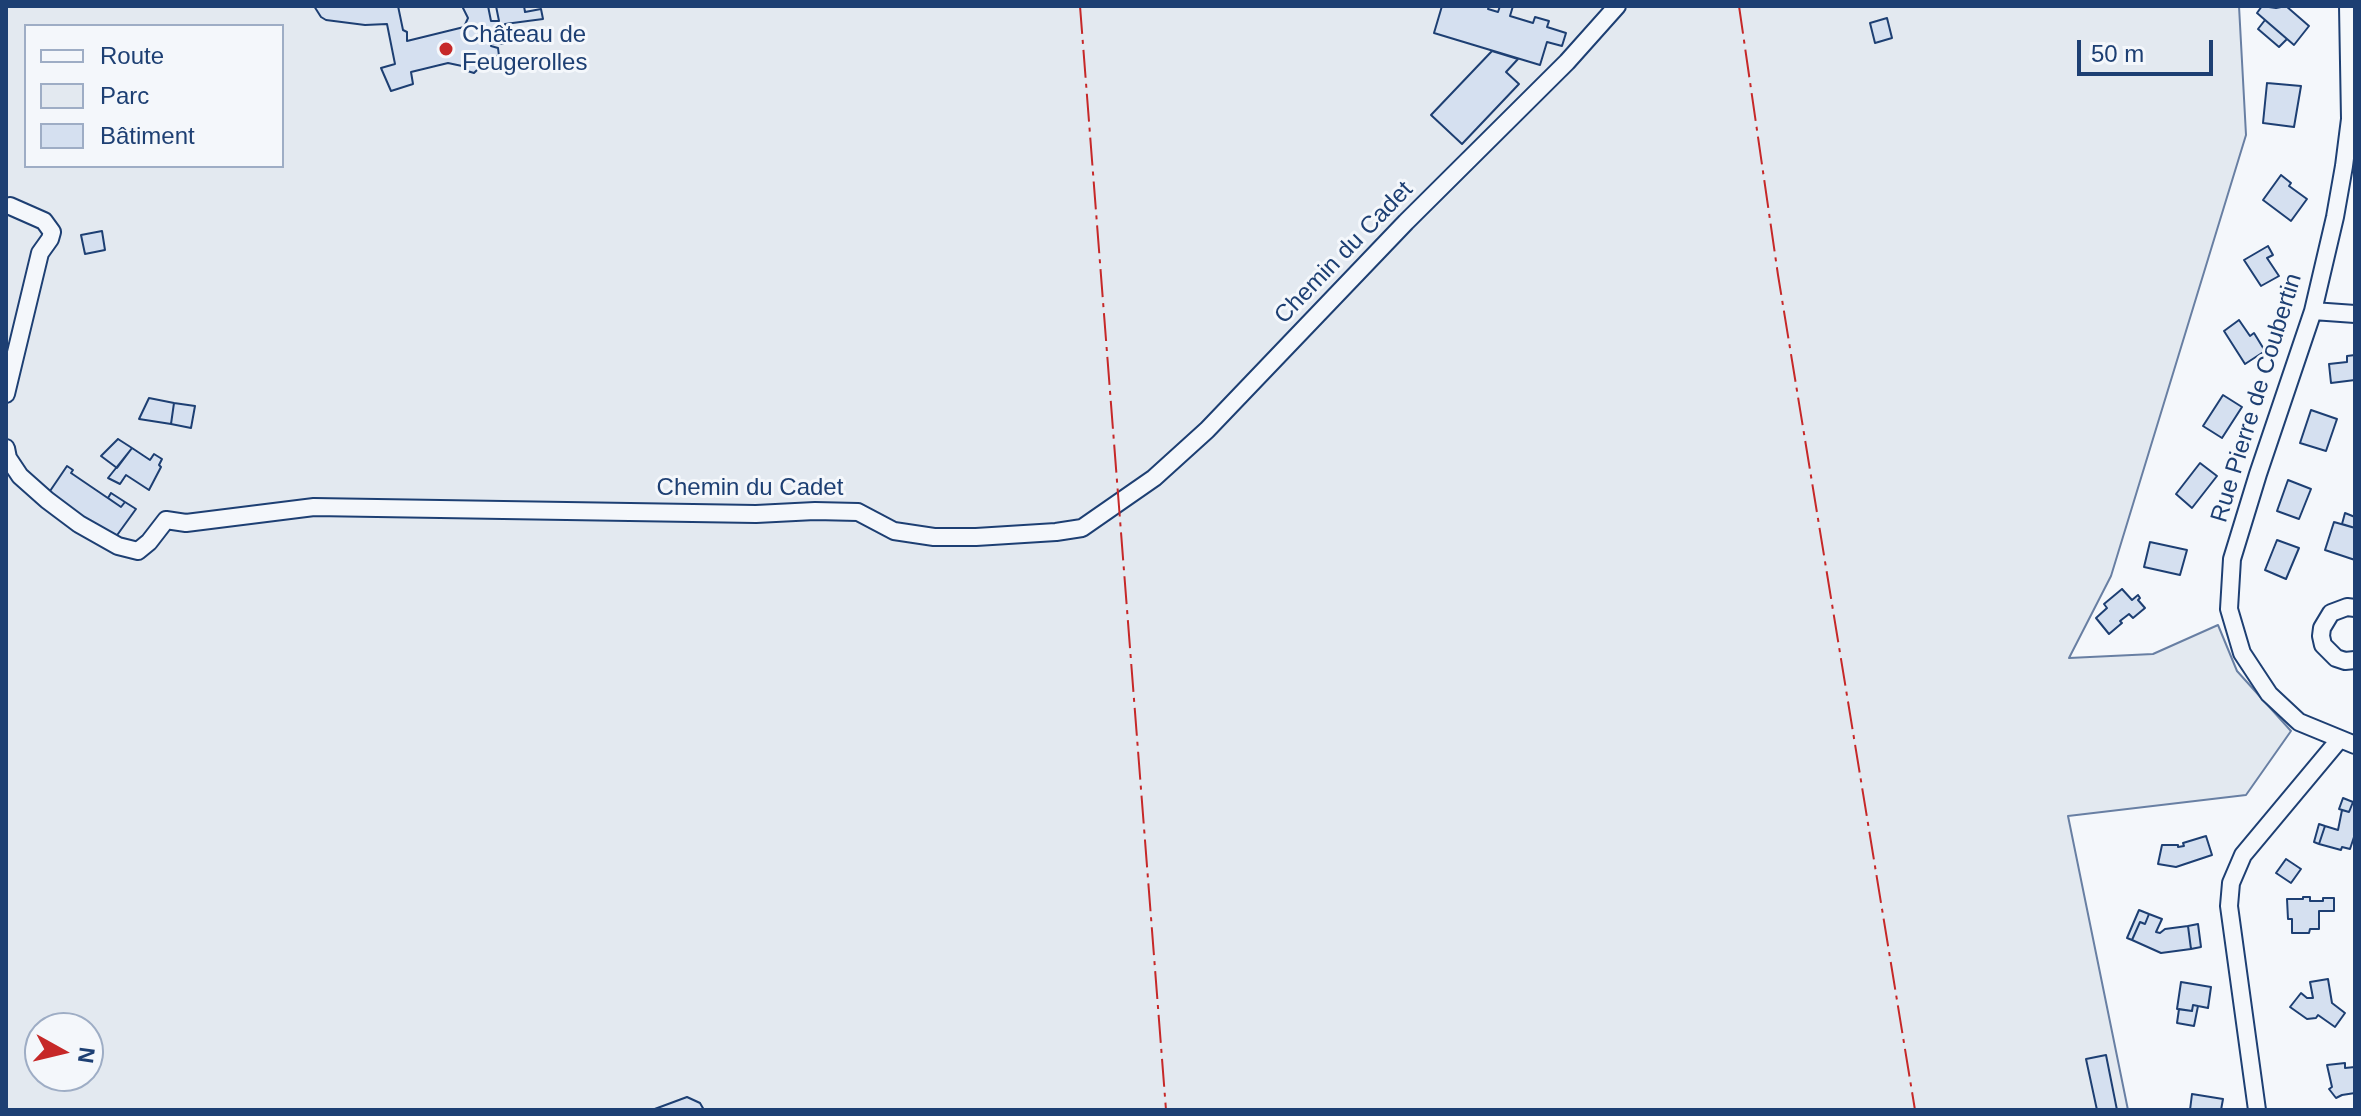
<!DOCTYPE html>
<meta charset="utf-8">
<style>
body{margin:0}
#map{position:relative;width:2361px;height:1116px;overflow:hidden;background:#f4f7fb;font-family:Helvetica,sans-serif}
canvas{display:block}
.frame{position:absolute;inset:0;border:8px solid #1d3f73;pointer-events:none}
.legend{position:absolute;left:24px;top:24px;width:260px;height:144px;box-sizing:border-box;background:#f4f7fb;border:2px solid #9eadc5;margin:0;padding:10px 14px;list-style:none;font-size:24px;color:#1d3f73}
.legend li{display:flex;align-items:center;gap:16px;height:40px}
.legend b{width:40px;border:2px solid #9eadc5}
.north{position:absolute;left:24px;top:1012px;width:80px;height:80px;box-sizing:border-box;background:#f4f7fb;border:2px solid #9eadc5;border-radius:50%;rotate:98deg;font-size:22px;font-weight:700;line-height:32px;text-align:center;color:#1d3f73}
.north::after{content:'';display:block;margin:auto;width:28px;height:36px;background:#c62828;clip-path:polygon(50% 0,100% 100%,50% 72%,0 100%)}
.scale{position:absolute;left:2077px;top:40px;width:136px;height:36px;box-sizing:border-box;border:4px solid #1d3f73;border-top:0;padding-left:10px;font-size:24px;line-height:28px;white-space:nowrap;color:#1d3f73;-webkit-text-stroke:6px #f4f7fb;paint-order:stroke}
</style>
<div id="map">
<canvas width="2361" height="1116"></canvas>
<div class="frame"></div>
<ul class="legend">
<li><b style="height:10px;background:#f4f7fb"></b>Route</li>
<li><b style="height:22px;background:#e3e9f0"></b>Parc</li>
<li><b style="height:22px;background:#d5e0f0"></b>Bâtiment</li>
</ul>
<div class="north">N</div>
<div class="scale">50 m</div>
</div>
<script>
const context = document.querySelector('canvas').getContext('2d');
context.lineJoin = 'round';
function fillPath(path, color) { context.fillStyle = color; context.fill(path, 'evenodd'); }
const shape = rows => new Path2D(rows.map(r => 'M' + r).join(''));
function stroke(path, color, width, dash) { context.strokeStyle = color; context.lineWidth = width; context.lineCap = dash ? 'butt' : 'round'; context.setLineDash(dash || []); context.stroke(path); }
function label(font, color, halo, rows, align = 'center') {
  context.font = font + ' Helvetica,sans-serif'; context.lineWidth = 6; context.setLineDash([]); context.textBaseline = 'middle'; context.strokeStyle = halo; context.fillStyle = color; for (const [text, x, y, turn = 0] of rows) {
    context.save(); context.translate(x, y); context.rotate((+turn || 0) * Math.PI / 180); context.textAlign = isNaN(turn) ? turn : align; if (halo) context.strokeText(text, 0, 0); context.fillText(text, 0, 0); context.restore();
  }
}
const green = shape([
 [6,6,2239,6,2246,135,2111,576,2069,658,2153,654,2218,625,2237,671,2291,731,2246,795,2068,816,2128,1110,6,1110,6,6],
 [26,26,282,26,282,166,26,166,26,26],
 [40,1028,88,1028,88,1076,40,1076,40,1028]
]);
fillPath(green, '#e3e9f0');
stroke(green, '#687fa3', 2);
const building = shape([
 [314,6,398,6,403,30,407,32,407,41,464,27,468,18,462,6,488,6,491,21,499,21,496,6,524,6,525,12,541,9,543,19,505,24,504,44,492,43,491,46,498,48,499,56,480,61,481,66,474,73,464,70,462,66,448,63,411,72,413,84,391,91,381,68,395,64,387,24,365,25,326,20,321,17,314,6],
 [1442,6,1489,6,1488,9,1498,12,1500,6,1513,6,1510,16,1533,23,1535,17,1549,21,1547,27,1566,33,1562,46,1547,42,1540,65,1434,33,1442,6],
 [2262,6,2276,8,2286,6,2309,26,2294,45,2257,13,2262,6],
 [1887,18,1892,38,1875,43,1870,23,1887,18],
 [2265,20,2287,39,2279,47,2258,29,2265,20],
 [1492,51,1518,59,1506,72,1519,84,1462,144,1431,115,1492,51],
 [2267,83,2301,86,2294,127,2263,123,2267,83],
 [2281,175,2291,183,2289,186,2307,199,2291,221,2263,200,2281,175],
 [102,231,105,250,85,254,81,235,102,231],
 [2268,246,2273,255,2267,258,2279,276,2261,286,2244,260,2268,246],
 [2239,320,2250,336,2254,333,2265,351,2245,364,2224,331,2239,320],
 [2355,355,2355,380,2331,383,2329,364,2347,362,2347,356,2355,355],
 [2223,395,2242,407,2222,438,2203,426,2223,395],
 [149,398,174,403,171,424,139,419,149,398],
 [174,403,195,406,191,428,171,424,174,403],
 [2311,410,2337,419,2326,451,2300,443,2311,410],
 [118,439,132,448,117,468,101,456,118,439],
 [132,448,150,460,154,454,162,459,159,465,161,467,149,490,126,475,120,484,108,478,132,448],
 [2200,463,2217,476,2192,508,2176,494,2200,463],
 [67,466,73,470,71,473,121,507,125,502,136,509,115,538,48,494,67,466],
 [2288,480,2311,489,2299,519,2277,511,2288,480],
 [111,493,125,502,121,507,108,498,111,493],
 [2345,513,2355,517,2355,528,2342,524,2345,513],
 [2334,522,2355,528,2355,560,2325,550,2334,522],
 [2277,540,2299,548,2286,579,2265,570,2277,540],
 [2150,542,2187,550,2180,575,2144,567,2150,542],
 [2122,589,2132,600,2138,595,2140,598,2138,600,2145,608,2133,618,2129,614,2120,621,2122,623,2109,634,2096,618,2107,608,2104,604,2122,589],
 [2343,798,2353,802,2349,812,2339,809,2343,798],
 [2353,802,2355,802,2355,834,2350,849,2342,847,2341,850,2319,844,2325,826,2338,830,2342,810,2349,812,2353,802],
 [2319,824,2325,826,2319,844,2314,842,2319,824],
 [2206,836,2212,855,2176,867,2158,864,2162,845,2178,845,2178,847,2184,846,2183,843,2206,836],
 [2286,859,2301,869,2291,883,2276,873,2286,859],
 [2303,897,2310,897,2310,901,2323,901,2323,898,2334,898,2334,911,2319,911,2319,929,2310,929,2309,933,2292,933,2292,919,2288,919,2287,899,2303,899,2303,897],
 [2139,910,2149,914,2145,924,2140,922,2132,940,2127,938,2139,910],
 [2149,914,2162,919,2156,932,2160,933,2165,929,2188,926,2191,949,2161,953,2132,940,2140,922,2145,924,2149,914],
 [2198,924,2201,947,2191,949,2188,926,2198,924],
 [2328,979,2332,1003,2345,1013,2335,1027,2318,1015,2316,1018,2307,1019,2290,1007,2301,993,2307,998,2313,998,2310,982,2328,979],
 [2181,982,2211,987,2208,1008,2193,1005,2192,1011,2177,1009,2181,982],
 [2193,1005,2198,1006,2194,1026,2177,1023,2179,1009,2192,1011,2193,1005],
 [2106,1055,2117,1110,2097,1110,2086,1059,2106,1055],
 [2345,1063,2345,1068,2355,1067,2355,1093,2342,1095,2336,1098,2329,1089,2332,1087,2327,1065,2345,1063],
 [2192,1094,2223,1099,2221,1110,2190,1110,2192,1094],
 [687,1097,700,1103,704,1110,652,1110,687,1097]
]);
fillPath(building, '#d5e0f0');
stroke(building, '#1d3f73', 2);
const minor = shape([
 [2348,6,2350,119,2344,166,2335,217,2313,311,2258,474,2232,559,2229,609,2242,653,2269,694,2299,722,2355,745],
 [2313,311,2355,314],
 [6,394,40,253,50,239,52,232,44,221,10,206],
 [6,448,8,458,20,476,47,500,79,524,118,546,138,551,149,542,166,520,186,523,314,507,756,514,815,511,858,512,894,531,934,537,976,537,1056,532,1082,528,1154,478,1207,430,1406,222,1567,62,1617,6],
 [2355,608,2347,607,2331,613,2322,628,2321,636,2323,645,2336,658,2345,661,2355,660],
 [2257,1110,2229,906,2231,883,2243,855,2339,740]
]);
stroke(minor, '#1d3f73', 20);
stroke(minor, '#f4f7fb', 16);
stroke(shape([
 [1080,6,1166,1110],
 [1739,6,1778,275,1915,1110]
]), '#c62828', 2, [28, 6, 4, 6]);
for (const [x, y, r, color] of [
 [446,49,8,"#c62828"]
]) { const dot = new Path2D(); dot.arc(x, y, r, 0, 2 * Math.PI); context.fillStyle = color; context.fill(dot); stroke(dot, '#f4f7fb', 3); }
label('24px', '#1d3f73', '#f4f7fb', [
 ["Château de",462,35],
 ["Feugerolles",462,63]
], 'left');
label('24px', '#1d3f73', '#f4f7fb', [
 ["Chemin du Cadet",1344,253,-46],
 ["Rue Pierre de Coubertin",2257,398,-73],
 ["Chemin du Cadet",750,488]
]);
</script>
